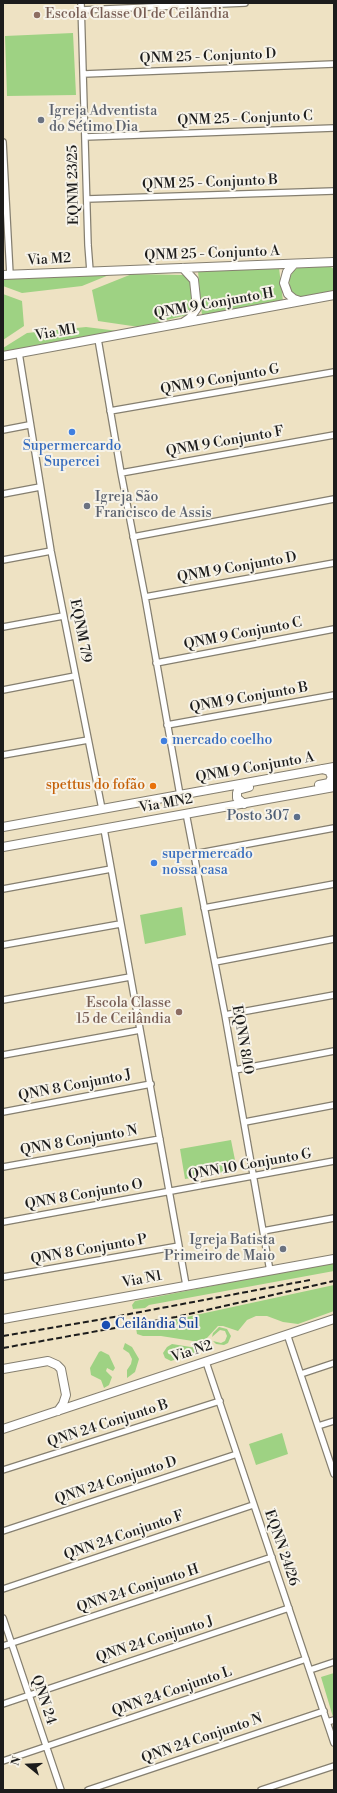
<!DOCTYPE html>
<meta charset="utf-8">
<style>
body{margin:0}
#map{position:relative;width:337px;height:1793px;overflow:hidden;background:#eee2c3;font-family:"Libre Bodoni",serif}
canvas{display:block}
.frame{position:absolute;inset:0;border:4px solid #1c1c1c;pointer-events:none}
.north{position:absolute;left:8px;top:1745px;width:40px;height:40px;-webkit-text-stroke:3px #f7f3e8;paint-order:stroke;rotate:288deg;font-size:11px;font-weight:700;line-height:16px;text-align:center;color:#1c1c1c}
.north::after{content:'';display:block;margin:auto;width:14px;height:18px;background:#1c1c1c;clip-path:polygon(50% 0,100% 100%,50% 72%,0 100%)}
</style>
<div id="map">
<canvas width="337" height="1793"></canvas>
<div class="frame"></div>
<div class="north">N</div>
</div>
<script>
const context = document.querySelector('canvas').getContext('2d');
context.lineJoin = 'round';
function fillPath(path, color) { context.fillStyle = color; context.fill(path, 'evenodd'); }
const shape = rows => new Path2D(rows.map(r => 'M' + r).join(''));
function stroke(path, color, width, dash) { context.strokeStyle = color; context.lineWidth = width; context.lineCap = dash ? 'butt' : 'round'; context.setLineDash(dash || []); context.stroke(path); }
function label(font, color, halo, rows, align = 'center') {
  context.font = font + ' "Libre Bodoni",serif'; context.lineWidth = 4; context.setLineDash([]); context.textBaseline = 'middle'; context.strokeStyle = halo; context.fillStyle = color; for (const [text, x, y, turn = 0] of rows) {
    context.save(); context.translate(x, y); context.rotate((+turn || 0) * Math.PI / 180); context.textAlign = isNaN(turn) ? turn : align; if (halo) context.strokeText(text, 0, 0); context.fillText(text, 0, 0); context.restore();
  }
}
fillPath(shape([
 [73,33,76,95,7,96,5,36],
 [329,266,334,269,334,291,300,297,291,292,289,280,293,271,299,267],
 [279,268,283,301,202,316,198,271],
 [132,274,183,275,187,277,190,280,192,293,192,310,187,315,139,327,98,321,92,290],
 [109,275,82,286,22,293,3,286,3,279],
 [3,294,22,301,24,326,3,340],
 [86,327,118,331,3,352,3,348,27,333],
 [182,907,186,935,145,944,140,915],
 [231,1140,237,1170,185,1179,180,1149],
 [334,1262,334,1271,149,1305,145,1308,133,1309,132,1305,135,1301],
 [334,1285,334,1311,298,1324,283,1322,267,1316,256,1316,247,1320,238,1331,223,1326,218,1326,206,1339,199,1342,161,1336,143,1336,137,1334,136,1328],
 [219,1327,227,1329,231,1336,228,1343,224,1345,216,1344,213,1341,221,1343,225,1341,227,1336,225,1331,220,1330,212,1337,213,1333],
 [125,1343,132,1347,139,1359,135,1372,127,1378,127,1370,131,1364,132,1359,129,1353,123,1349],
 [172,1344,197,1348,199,1352,171,1361,165,1358,163,1353,167,1347],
 [101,1351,109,1355,115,1368,113,1371,107,1368,106,1371,112,1377,109,1385,104,1388,101,1380,91,1375,90,1368,99,1352],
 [282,1433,288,1454,256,1465,249,1444],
 [334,1673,334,1716,333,1717,321,1677]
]), '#9ed283');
const minor = shape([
 [81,3,88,245,90,271],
 [81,10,245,3],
 [84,74,334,64],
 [85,137,334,128],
 [3,142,10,275],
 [87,199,334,191],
 [98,339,121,473,145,597,180,795],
 [19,353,51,551,102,809],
 [110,411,334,372],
 [3,430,29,425],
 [121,473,334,435],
 [3,494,40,487],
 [133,537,334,499],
 [3,560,51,551],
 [145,597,334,563],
 [3,627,63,616],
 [156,663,334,629],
 [3,690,75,676],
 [167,725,334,695],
 [3,755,88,740],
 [186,813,225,1015,270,1271],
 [104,829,186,1285],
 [194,854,334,828],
 [3,889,111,869],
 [204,908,334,884],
 [3,945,120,924],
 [215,962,334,939],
 [3,1000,130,977],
 [225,1015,334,995],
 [3,1055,140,1030],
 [235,1070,334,1051],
 [3,1112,151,1084],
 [245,1122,334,1105],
 [3,1167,160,1139],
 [3,1222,334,1161],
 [263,1231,334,1218],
 [3,1277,179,1246],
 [287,1334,334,1474],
 [206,1362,334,1743],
 [301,1374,334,1363],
 [318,1426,334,1421],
 [3,1470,220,1401],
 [3,1531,237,1454],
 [3,1589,253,1505],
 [3,1618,61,1790],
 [3,1646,272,1557],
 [310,1670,334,1662],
 [3,1704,289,1608],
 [327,1722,334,1720],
 [3,1761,306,1659],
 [88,1790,324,1711],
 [261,1790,334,1766]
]);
const secondary = shape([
 [294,264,287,272,284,283,288,294,294,299,300,301],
 [183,268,194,280,197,308,190,318,184,322],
 [3,275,334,262],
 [3,356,334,295],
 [319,785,329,783,332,777,329,771,322,769],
 [244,804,237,798,237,793,238,790,249,787],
 [3,827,334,767],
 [3,847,334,787],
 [3,1319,334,1259],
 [3,1369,48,1361,57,1365,61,1369,66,1395,63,1404,58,1411],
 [3,1429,334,1319]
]);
stroke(minor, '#857f70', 8);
stroke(secondary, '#857f70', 10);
stroke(minor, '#fff', 5.5);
stroke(secondary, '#fff', 8);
stroke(shape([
 [3,1336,103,1319,310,1280],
 [3,1348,176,1317,334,1281]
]), '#1c1c1c', 2, [6, 3]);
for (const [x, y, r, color] of [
 [37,15,4,"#8d6e63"],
 [41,120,4,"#6b7280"],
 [72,432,4,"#3f7fe0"],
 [87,506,4,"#6b7280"],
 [164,741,4,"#3f7fe0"],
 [153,786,4,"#e8710a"],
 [297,817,4,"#5c6f8a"],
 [154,863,4,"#3f7fe0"],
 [179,1012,4,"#8d6e63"],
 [283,1249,4,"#6b7280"],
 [106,1325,5,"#1a4fb4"]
]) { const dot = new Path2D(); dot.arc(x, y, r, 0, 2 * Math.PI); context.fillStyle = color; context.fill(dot); stroke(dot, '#f7f3e8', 1.5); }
label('14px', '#785e54', '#f7f3e8', [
 ["Escola Classe 01 de Ceilândia",45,15],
 ["Escola Classe",171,1004,"right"],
 ["15 de Ceilândia",171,1020,"right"]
], 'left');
label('14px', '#1c1c1c', '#f7f3e8', [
 ["QNM 25 - Conjunto D",208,57,-2],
 ["QNM 25 - Conjunto C",245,119,-2],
 ["QNM 25 - Conjunto B",210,183,-2],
 ["EQNM 23/25",74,185,-91],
 ["QNM 25 - Conjunto A",212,254,-2],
 ["Via M2",49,260,-3],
 ["QNM 9 Conjunto H",214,304,-10],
 ["Via M1",56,333,-10],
 ["QNM 9 Conjunto G",220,380,-10],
 ["QNM 9 Conjunto F",225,442,-10],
 ["QNM 9 Conjunto D",237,568,-10],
 ["EQNM 7/9",80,631,79],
 ["QNM 9 Conjunto C",243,634,-11],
 ["QNM 9 Conjunto B",249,698,-10],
 ["QNM 9 Conjunto A",255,768,-10],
 ["Via MN2",166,804,-10],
 ["EQNN 8/10",242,1040,80],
 ["QNN 8 Conjunto J",75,1086,-11],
 ["QNN 8 Conjunto N",79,1141,-10],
 ["QNN 10 Conjunto G",250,1165,-10],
 ["QNN 8 Conjunto O",84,1195,-10],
 ["QNN 8 Conjunto P",89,1250,-10],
 ["Via N1",142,1280,-11],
 ["Via N2",192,1352,-18],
 ["QNN 24 Conjunto B",108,1424,-18],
 ["QNN 24 Conjunto D",116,1481,-18],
 ["QNN 24 Conjunto F",124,1536,-19],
 ["EQNN 24/26",281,1548,71],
 ["QNN 24 Conjunto H",138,1589,-18],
 ["QNN 24 Conjunto J",155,1640,-18],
 ["QNN 24 Conjunto L",172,1692,-19],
 ["QNN 24",43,1700,72],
 ["QNN 24 Conjunto N",202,1739,-19]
]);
label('14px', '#5b616d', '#f7f3e8', [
 ["Igreja Adventista",49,112],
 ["do Sétimo Dia",49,128],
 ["Igreja São",95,498],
 ["Francisco de Assis",95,514],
 ["Igreja Batista",275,1241,"right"],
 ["Primeiro de Maio",275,1257,"right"]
], 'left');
label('14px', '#366cbe', '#f7f3e8', [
 ["Supermercardo",72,447,"center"],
 ["Supercei",72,463,"center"],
 ["mercado coelho",172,741],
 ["supermercado",162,855],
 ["nossa casa",162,871]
], 'left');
label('14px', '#c56008', '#f7f3e8', [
 ["spettus do fofão",145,786]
], 'right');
label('14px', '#4e5e75', '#f7f3e8', [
 ["Posto 307",289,817]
], 'right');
label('14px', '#164399', '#f7f3e8', [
 ["Ceilândia Sul",115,1325]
], 'left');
</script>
